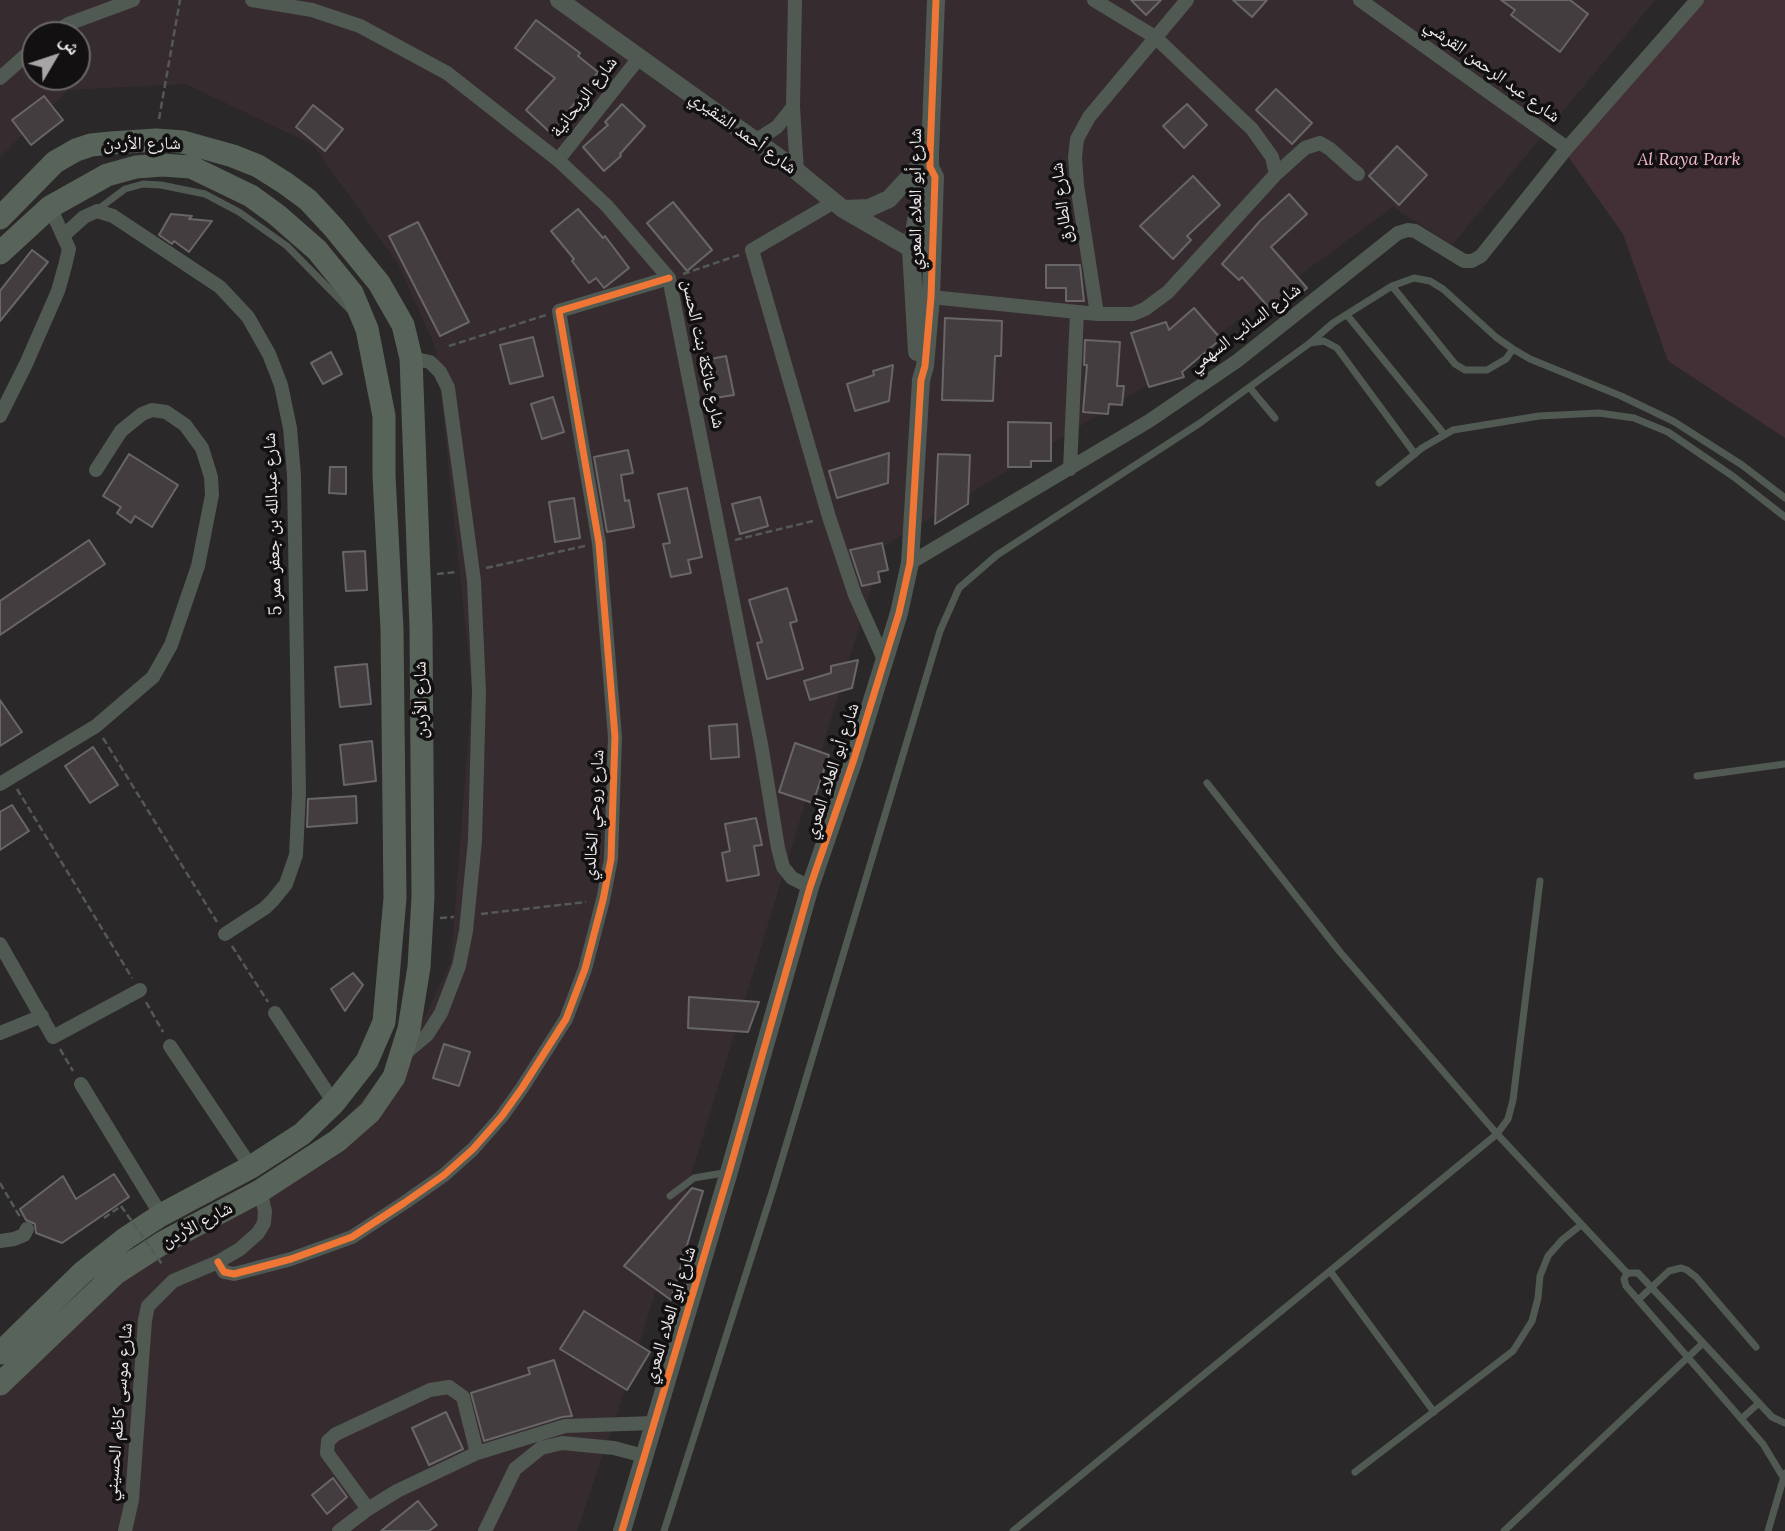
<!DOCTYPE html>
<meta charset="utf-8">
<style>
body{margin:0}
#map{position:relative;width:1785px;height:1531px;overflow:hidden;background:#2a2829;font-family:Lora,"Noto Naskh Arabic",serif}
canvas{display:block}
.north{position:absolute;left:21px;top:21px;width:70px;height:70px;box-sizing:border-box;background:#121011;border:2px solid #696768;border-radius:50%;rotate:51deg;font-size:19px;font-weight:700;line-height:28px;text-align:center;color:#ece9ea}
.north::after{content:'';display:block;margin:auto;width:24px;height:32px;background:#a8a5a6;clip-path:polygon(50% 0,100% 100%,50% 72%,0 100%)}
</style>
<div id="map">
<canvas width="1785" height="1531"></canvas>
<div class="north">ش</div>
</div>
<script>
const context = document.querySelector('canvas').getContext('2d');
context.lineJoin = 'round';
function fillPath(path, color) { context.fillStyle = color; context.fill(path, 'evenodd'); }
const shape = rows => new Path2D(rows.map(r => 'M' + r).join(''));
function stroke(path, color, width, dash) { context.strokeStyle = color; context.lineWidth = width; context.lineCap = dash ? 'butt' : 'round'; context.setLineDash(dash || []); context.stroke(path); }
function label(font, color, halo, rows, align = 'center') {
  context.font = font + ' Lora,"Noto Naskh Arabic",serif'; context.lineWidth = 7; context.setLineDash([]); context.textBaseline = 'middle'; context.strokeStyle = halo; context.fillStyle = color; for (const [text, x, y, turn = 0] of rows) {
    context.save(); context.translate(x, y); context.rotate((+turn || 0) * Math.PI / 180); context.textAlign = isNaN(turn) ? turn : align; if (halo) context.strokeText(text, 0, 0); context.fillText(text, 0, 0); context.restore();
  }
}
fillPath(shape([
 [0,0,1655,0,1452,245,1393,207,1162,376,884,546,627,1384,577,1531,0,1531,0,1373,113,1259,310,1159,413,1042,451,961,472,689,436,349,398,264,313,145,186,84,68,90,0,157],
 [35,35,77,35,77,77,35,77]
]), '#362c30');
fillPath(shape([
 [1696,0,1785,0,1785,438,1668,361,1623,234,1567,155]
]), '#433037');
const building = shape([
 [1131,0,1161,0,1146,15,1131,0],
 [1233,0,1267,0,1252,17,1233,0],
 [1501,0,1570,0,1588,14,1560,52,1511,15,1515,10,1501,0],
 [536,20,580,53,578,56,598,72,570,109,576,114,555,137,526,110,555,78,515,48,536,20],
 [1276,89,1312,123,1292,144,1256,110,1276,89],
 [44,96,63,120,31,145,12,120,44,96],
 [622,104,645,126,620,154,621,156,604,171,583,147,608,125,605,122,622,104],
 [1187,104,1207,125,1184,148,1163,126,1187,104],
 [313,105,343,129,325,151,296,127,313,105],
 [1397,146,1427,175,1399,205,1369,176,1397,146],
 [1193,176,1220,205,1187,236,1191,240,1173,259,1140,226,1193,176],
 [1289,194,1307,214,1271,247,1307,288,1291,301,1286,295,1270,309,1242,277,1239,280,1222,264,1260,221,1289,194],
 [673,202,712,250,687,271,647,223,673,202],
 [578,209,603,238,605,236,629,268,604,288,596,278,589,283,572,261,574,259,551,231,578,209],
 [171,214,192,216,189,219,212,221,189,252,174,241,172,244,159,235,171,214],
 [418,222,469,322,440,336,389,236,418,222],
 [32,250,48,262,0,321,0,291,32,250],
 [1046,265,1080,265,1084,301,1066,301,1066,288,1046,288,1046,265],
 [1194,308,1221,339,1182,372,1184,377,1149,387,1131,333,1166,322,1169,330,1194,308],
 [945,318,1002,321,1001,356,995,356,993,401,942,400,945,318],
 [533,337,543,376,510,384,500,345,533,337],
 [1085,340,1120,342,1117,386,1124,386,1122,405,1109,404,1108,414,1083,412,1087,365,1084,365,1085,340],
 [331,352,342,374,323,384,311,363,331,352],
 [726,356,734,395,708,399,701,361,726,356],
 [893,365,889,401,855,411,847,384,874,375,873,371,893,365],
 [553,397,564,432,542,439,531,404,553,397],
 [1008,422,1051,423,1051,461,1031,461,1031,467,1008,467,1008,422],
 [628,450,633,473,621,475,625,501,629,500,634,527,607,532,594,457,628,450],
 [889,453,888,483,837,498,829,471,889,453],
 [129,454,178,485,152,527,135,516,131,523,117,513,121,507,103,496,129,454],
 [938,454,970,455,968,504,935,524,938,454],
 [330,467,346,467,346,494,329,493,330,467],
 [687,488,702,557,688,560,691,573,671,577,663,544,670,543,658,494,687,488],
 [760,497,768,526,740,534,732,504,760,497],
 [574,498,580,538,555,542,549,502,574,498],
 [89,540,105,564,0,635,0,601,89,540],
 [882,543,888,570,878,572,880,582,862,586,850,550,882,543],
 [365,551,367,590,346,591,343,552,365,551],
 [787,588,797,621,790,623,803,669,767,679,757,643,762,642,749,600,787,588],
 [858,660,852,688,810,700,804,681,831,673,831,666,858,660],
 [367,664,371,704,340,707,335,667,367,664],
 [0,700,22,732,0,746,0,700],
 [737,724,739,757,711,759,709,726,737,724],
 [372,741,376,781,344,785,340,745,372,741],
 [795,743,829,755,813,803,779,792,795,743],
 [93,747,118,785,90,803,65,766,93,747],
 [356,796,357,823,307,827,308,799,356,796],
 [12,805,29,831,0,850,0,812,12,805],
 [756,818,762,845,754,846,759,875,727,881,722,853,730,851,725,824,756,818],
 [353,973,363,985,345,1011,331,989,353,973],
 [689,997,759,1002,748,1032,688,1028,689,997],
 [444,1044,470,1052,459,1086,433,1078,444,1044],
 [114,1174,129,1197,62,1243,36,1233,35,1224,26,1220,20,1209,63,1176,76,1199,114,1174],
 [692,1188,703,1191,671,1300,624,1266,692,1188],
 [584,1311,650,1352,627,1390,560,1349,584,1311],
 [554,1360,572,1416,562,1417,484,1441,471,1393,530,1374,528,1368,554,1360],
 [446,1412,463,1449,429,1465,412,1428,446,1412],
 [333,1478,347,1497,327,1514,312,1495,333,1478],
 [418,1501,437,1525,429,1531,381,1531,418,1501]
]);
fillPath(building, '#443d40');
stroke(building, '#686667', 2);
stroke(shape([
 [159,119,180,0],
 [683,274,739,255],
 [449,346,546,315],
 [735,540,813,521],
 [486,568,585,546],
 [437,574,458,572],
 [103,738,217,922],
 [17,789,132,978],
 [481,914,586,902],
 [440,918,454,917],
 [232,946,268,1002],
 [146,1002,163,1032],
 [60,1049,73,1071],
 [0,1183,20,1217],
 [104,1218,121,1206]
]), '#555956', 2.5, [7, 3.5]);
stroke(shape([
 [97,210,125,189,143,184,161,185,205,194,239,212,287,246,349,309],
 [1392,286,1455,364,1465,370,1487,370,1506,359,1513,349],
 [1347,315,1444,434],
 [1310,343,1333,323,1392,286,1414,278,1430,281,1443,289,1497,338,1513,349,1530,359,1621,396,1673,421,1742,465,1785,498],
 [1250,388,1275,418],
 [1379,483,1422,448,1453,430,1539,416,1599,413,1634,418,1668,432,1734,477,1785,517],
 [1697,776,1785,764],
 [1207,783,1340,952,1497,1134,1627,1273,1638,1273,1772,1417,1785,1423],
 [670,1196,694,1178,729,1172],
 [1330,1271,1434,1412],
 [1627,1273,1624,1279,1626,1286,1763,1444,1783,1477],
 [1638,1300,1669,1271,1681,1268,1687,1270,1696,1277,1756,1347],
 [1741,1419,1759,1403],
 [1355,1472,1513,1351,1532,1321,1538,1298,1540,1276,1548,1256,1562,1240,1581,1225],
 [664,1531,773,1189,940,631,959,588,997,555,1200,423,1310,343,1324,341,1337,348,1415,454],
 [1013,1531,1497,1134,1508,1119,1513,1100,1540,881],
 [1504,1531,1703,1343],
 [1768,1531,1785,1473]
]), '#515953', 7);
stroke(shape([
 [252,0,312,10,360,26,447,73,558,160,607,206,669,278,761,744,778,848,783,867,792,878,810,887],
 [1094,0,1155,37,1252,129,1272,157,1276,174],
 [1360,0,1567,148],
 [53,35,68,24,133,0],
 [0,78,35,47],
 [793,107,797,172],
 [755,141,777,127,793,107,795,0],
 [558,160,639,58],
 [834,202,752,250,829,517,855,595,885,662],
 [64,235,84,217,97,211,113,216,220,287,248,317,269,354,281,385,290,428,294,475,299,793,296,855,286,884,273,900,265,908,225,934],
 [931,297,1097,314,1133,314,1145,309,1168,292,1276,174,1305,148,1320,143,1330,149,1358,174],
 [1097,314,1077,185,1075,157,1077,139,1089,117,1187,0],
 [0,416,26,364,58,291,65,266,69,249,50,207],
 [1070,469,1077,312],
 [910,563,1149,421,1237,361,1398,233,1408,230,1415,231,1464,261,1472,261,1481,256,1567,148,1697,0],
 [0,784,96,726,153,677,171,645,198,566,212,495,211,477,202,448,185,425,166,412,152,410,142,414,121,431,96,470],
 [0,944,53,1037,140,990],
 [275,1013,334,1103],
 [0,1033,42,1016],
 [170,1046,251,1167],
 [402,1056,427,1035,441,1013,459,966,466,931,475,841,479,692,474,581,448,388,440,372,430,362,411,358],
 [81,1084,161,1215],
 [0,1241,14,1239,24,1235,27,1229],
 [218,1262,224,1272,234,1274,291,1259,352,1237,404,1203,444,1175,473,1149,502,1116,522,1088,566,1019,585,969,603,900,611,859,615,737,599,543,559,311,669,278],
 [368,1509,327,1453,328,1441,336,1434,430,1390,449,1387,463,1397,477,1453],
 [125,1531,132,1500,145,1320,148,1306,173,1281,218,1262,240,1249,258,1233,264,1223,265,1211,260,1191],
 [339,1531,368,1509,397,1491,477,1453,565,1426,654,1423],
 [485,1531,515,1469,541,1448,562,1443,614,1448,644,1456]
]), '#515953', 14);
stroke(shape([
 [559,0,788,164,843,209,931,260],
 [844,209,869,208,889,199,926,159],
 [917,352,911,249,924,176,930,167],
 [622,1531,729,1172,810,887,854,759,899,613,910,563,921,380,925,366,931,297,935,177,930,167,930,154,936,0]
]), '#515953', 18);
stroke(shape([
 [0,218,55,162,76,150,91,145,111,143,156,140,183,142,233,156,258,166,285,183,308,200,334,228,379,283,403,325,411,358,421,628,423,897,419,967,409,1029,394,1077,370,1112,337,1141,260,1191,164,1242,116,1273,0,1384],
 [0,253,50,207,107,175,136,167,162,165,191,167,251,196,277,215,317,250,352,293,367,329,384,416,384,476,392,629,395,898,384,1022,367,1061,334,1103,302,1134,251,1167,161,1215,126,1238,83,1272,0,1353]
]), '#58645a', 23);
stroke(shape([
 [121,1206,162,1264]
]), '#555956', 2.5, [7, 3.5]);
stroke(shape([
 [218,1262,224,1272,234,1274,291,1259,352,1237,404,1203,444,1175,473,1149,502,1116,522,1088,566,1019,585,969,603,900,611,859,615,737,599,543,559,311,669,278],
 [622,1531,729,1172,810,887,854,759,899,613,910,563,921,380,925,366,931,297,935,177,930,167,930,154,936,0]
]), '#f07635', 7);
label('18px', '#ece9ea', '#121011', [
 ["شارع عبد الرحمن القرشي",1492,71,36],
 ["شارع الريحانية",584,97,-52],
 ["شارع أحمد الشقيري",743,133,36],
 ["شارع الأردن",142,144],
 ["شارع أبو العلاء المعري",916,199,-90],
 ["شارع الطارق",1062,203,-97],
 ["شارع السائب السهمي",1245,328,-37],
 ["شارع عاتكة بنت الحسن",703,354,78],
 ["شارع عبدالله بن جعفر ممر 5",273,524,-92],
 ["شارع الأردن",421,700,-91],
 ["شارع أبو العلاء المعري",832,771,-72],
 ["شارع روحي الخالدي",594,815,-86],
 ["شارع الأردن",197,1225,-28],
 ["شارع أبو العلاء المعري",670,1315,-73],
 ["شارع موسى كاظم الحسيني",119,1412,-85]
]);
label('italic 18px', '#f2b8cb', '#121011', [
 ["Al Raya Park",1689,160]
]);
</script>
